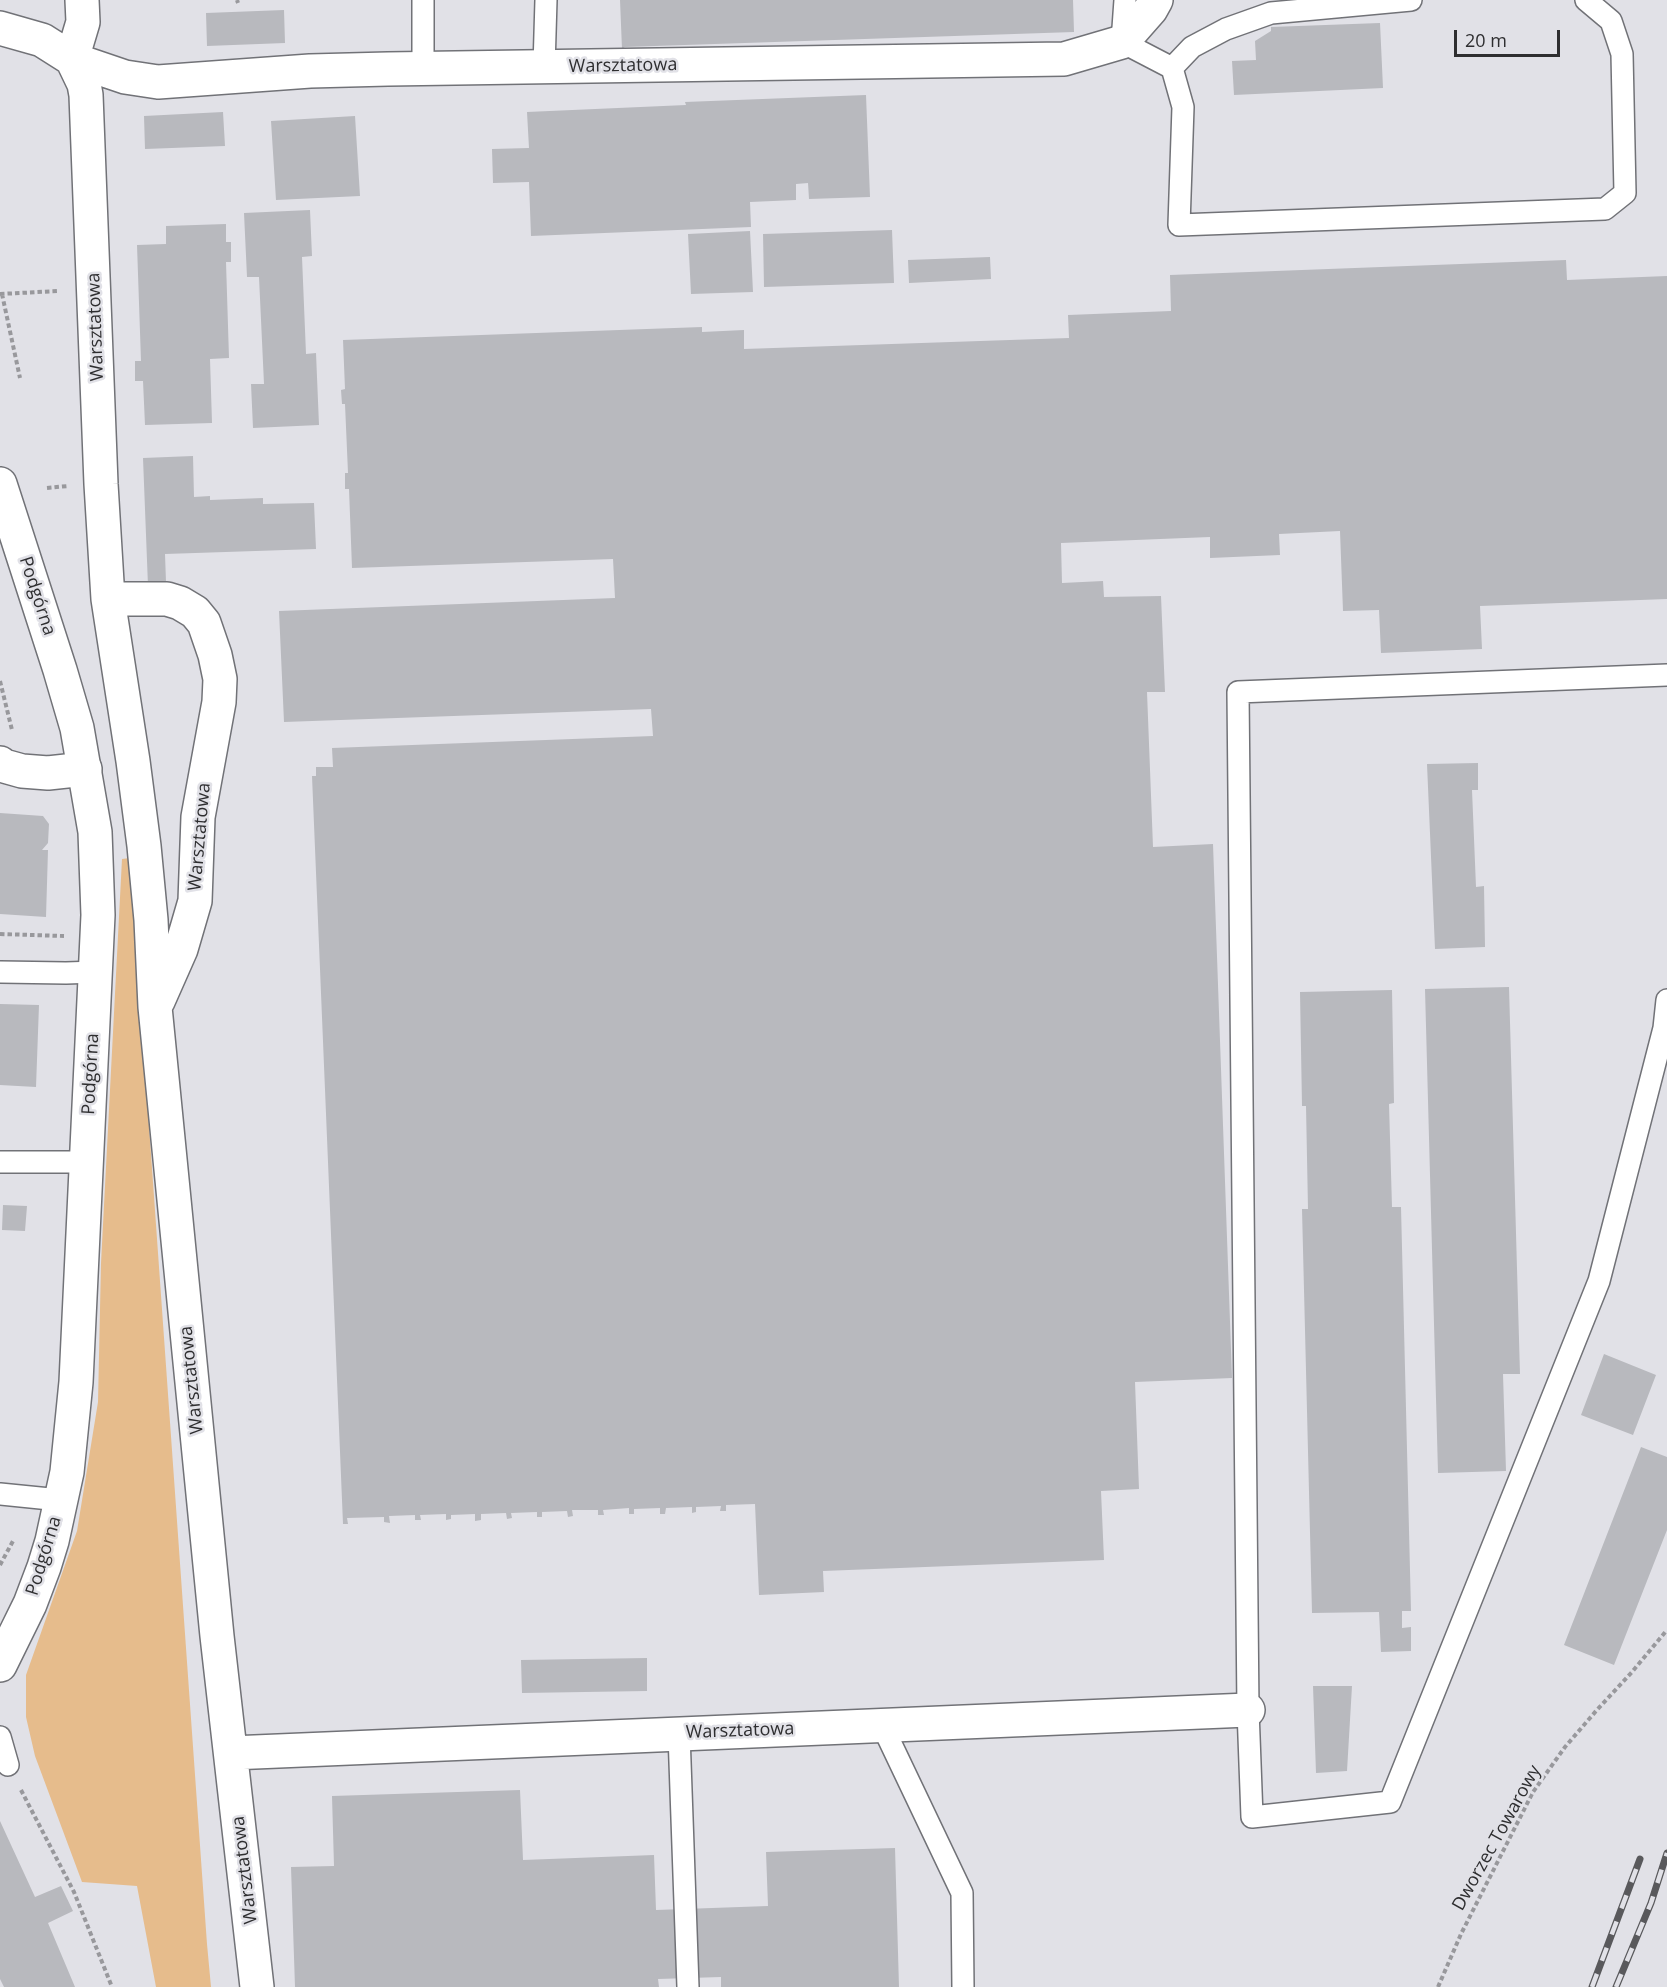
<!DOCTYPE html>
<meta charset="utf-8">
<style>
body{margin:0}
#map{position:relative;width:1667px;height:1987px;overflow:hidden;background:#e1e1e7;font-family:"Open Sans",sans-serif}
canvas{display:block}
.scale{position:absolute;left:1454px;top:30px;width:106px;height:27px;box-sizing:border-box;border:3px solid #2e2e30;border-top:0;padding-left:8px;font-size:18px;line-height:21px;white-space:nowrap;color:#2e2e30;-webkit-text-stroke:4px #e1e1e7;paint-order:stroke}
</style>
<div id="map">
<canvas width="1667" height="1987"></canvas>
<div class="scale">20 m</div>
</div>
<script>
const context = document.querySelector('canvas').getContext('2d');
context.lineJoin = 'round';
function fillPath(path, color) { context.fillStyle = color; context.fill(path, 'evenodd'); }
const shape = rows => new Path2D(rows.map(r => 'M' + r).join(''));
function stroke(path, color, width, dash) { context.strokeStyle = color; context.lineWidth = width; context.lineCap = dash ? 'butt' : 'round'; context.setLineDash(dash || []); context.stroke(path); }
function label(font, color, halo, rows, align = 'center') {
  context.font = font + ' "Open Sans",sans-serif'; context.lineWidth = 5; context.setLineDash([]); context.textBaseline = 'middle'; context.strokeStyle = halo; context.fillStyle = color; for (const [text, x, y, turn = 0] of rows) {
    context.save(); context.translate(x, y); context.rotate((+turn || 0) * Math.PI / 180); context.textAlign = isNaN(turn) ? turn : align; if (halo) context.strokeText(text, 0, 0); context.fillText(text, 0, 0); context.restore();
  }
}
fillPath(shape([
 [130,858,207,1944,211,1987,156,1987,137,1886,82,1882,35,1756,26,1717,26,1675,77,1531,98,1402,101,1263,122,859]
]), '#e6bc8c');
fillPath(shape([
 [620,0,1073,0,1074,32,625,47,622,49],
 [284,10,285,43,207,46,206,13],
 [1380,23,1383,88,1234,95,1232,61,1256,60,1255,41,1271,31,1271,27],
 [866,95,870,197,809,199,808,183,796,184,796,200,750,202,751,227,531,236,529,182,493,183,492,149,529,148,527,112,686,105,685,102],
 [223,112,225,146,145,149,144,116],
 [355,116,360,196,276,200,271,121],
 [310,210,312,256,302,257,306,354,316,353,319,425,253,428,251,384,264,384,259,277,247,277,244,213],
 [226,224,226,242,231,242,231,262,226,262,229,358,210,359,212,423,145,425,143,381,135,381,135,361,141,361,137,245,166,244,166,226],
 [892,230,894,283,764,287,763,234],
 [750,231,753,292,691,294,688,234],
 [990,257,991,279,909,283,908,260],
 [1566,260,1567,280,1667,276,1667,599,1480,606,1482,649,1381,653,1379,610,1343,611,1340,531,1279,534,1280,555,1210,558,1210,537,1061,543,1062,583,1103,581,1104,597,1161,596,1165,692,1147,692,1153,847,1213,844,1232,1378,1135,1382,1139,1489,1101,1491,1104,1560,823,1571,824,1592,759,1595,755,1504,726,1505,726,1511,720,1511,721,1506,696,1507,696,1512,692,1513,692,1507,666,1508,665,1514,660,1514,660,1508,634,1509,634,1514,629,1514,629,1508,603,1510,604,1515,598,1515,598,1510,572,1510,573,1516,568,1517,567,1511,542,1512,542,1517,537,1517,537,1512,511,1513,512,1518,507,1519,506,1513,481,1514,481,1520,475,1521,475,1514,451,1515,451,1519,446,1520,446,1514,420,1515,421,1520,415,1520,415,1515,389,1516,390,1523,384,1522,384,1517,347,1518,348,1524,343,1524,312,776,316,776,316,767,333,767,332,748,653,736,651,709,284,722,279,611,615,598,613,559,352,568,349,489,345,489,345,473,348,473,345,404,342,404,341,390,345,389,343,340,702,327,702,332,744,330,744,349,1069,338,1068,315,1171,311,1170,275],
 [193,456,194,497,210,496,210,500,263,498,263,504,314,503,316,549,165,554,166,582,151,583,148,586,143,458],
 [1478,763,1478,790,1472,790,1476,887,1484,886,1485,947,1435,949,1427,764],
 [0,813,43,816,49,824,48,843,42,850,48,850,46,917,0,914],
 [1509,987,1520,1374,1503,1374,1506,1471,1438,1473,1425,989],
 [1392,990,1394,1103,1389,1104,1392,1207,1401,1207,1411,1611,1402,1611,1402,1628,1411,1627,1411,1651,1381,1652,1379,1612,1312,1613,1302,1209,1308,1209,1306,1106,1302,1106,1300,992],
 [0,1004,39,1005,36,1087,0,1085],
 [3,1205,27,1206,25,1231,2,1230],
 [1604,1354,1656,1375,1633,1435,1581,1415],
 [1641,1447,1667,1457,1667,1530,1614,1665,1564,1645],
 [647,1658,647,1691,522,1693,521,1660],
 [1313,1686,1352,1686,1347,1771,1316,1773],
 [520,1790,523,1860,654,1855,656,1910,768,1906,766,1852,895,1848,899,1987,721,1987,721,1977,658,1979,659,1987,295,1987,291,1867,334,1866,332,1796],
 [0,1821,35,1897,61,1886,73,1911,48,1923,75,1987,4,1987,0,1979]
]), '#b8b9be');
const service = shape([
 [423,0,423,69],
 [1125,0,1122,42,1172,68,1183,107,1179,225,1605,209,1625,193,1622,54,1611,21,1586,0],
 [544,67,546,0],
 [1172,68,1192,47,1226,29,1271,13,1411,0],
 [1667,675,1238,692,1248,1710,1252,1817,1390,1802,1599,1281,1664,1028,1667,1000],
 [0,972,66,973,96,972],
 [0,1162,87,1162],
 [0,1494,60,1500],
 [882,1725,962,1893,963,1987],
 [679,1734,688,1987],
 [0,1737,8,1765]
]);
const minor = shape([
 [82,0,83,22,72,59,84,84,86,95,101,484,108,599,133,761,144,846,151,920,155,1007,217,1636,257,1987],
 [0,28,42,40,72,59,125,77,158,82,310,71,388,69,1064,59,1122,42,1151,9,1156,0],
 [108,599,167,599,180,603,195,612,204,623,215,655,220,679,219,702,198,817,195,901,181,949,158,1001],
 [0,763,4,766,22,771,48,773,85,769],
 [231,1753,1248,1710]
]);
const tertiary = shape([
 [0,484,60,670,77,728,95,832,98,915,76,1382,67,1472,52,1541,44,1567,30,1604,0,1665]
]);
stroke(service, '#717277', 24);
stroke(minor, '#717277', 36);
stroke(tertiary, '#717277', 36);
stroke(shape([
 [237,0,238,3],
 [0,294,59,291],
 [2,294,20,378],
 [47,488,68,486],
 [0,681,12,730],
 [0,934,64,936],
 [0,1565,13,1541],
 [21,1790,74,1892,112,1987],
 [1438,1987,1461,1934,1533,1792,1565,1747,1596,1711,1632,1672,1667,1630]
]), '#98989c', 4, [4.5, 3]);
stroke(service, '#fff', 21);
stroke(minor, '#fff', 33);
stroke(tertiary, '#fff', 33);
const rail = shape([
 [1592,1987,1640,1859],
 [1616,1987,1651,1903,1667,1853]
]);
stroke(rail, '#59595c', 7);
stroke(rail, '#e1e1e7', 4.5, [14]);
label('18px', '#2e2e30', '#e1e1e7', [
 ["Warsztatowa",623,66,-1],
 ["Warsztatowa",96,327,-92],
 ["Podgórna",37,596,72],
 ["Warsztatowa",200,837,-85],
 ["Podgórna",91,1074,-87],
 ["Warsztatowa",192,1380,-96],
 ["Podgórna",44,1556,-73],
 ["Warsztatowa",740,1731,-2],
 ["Dworzec Towarowy",1497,1838,-61],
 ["Warsztatowa",245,1870,-97]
]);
</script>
